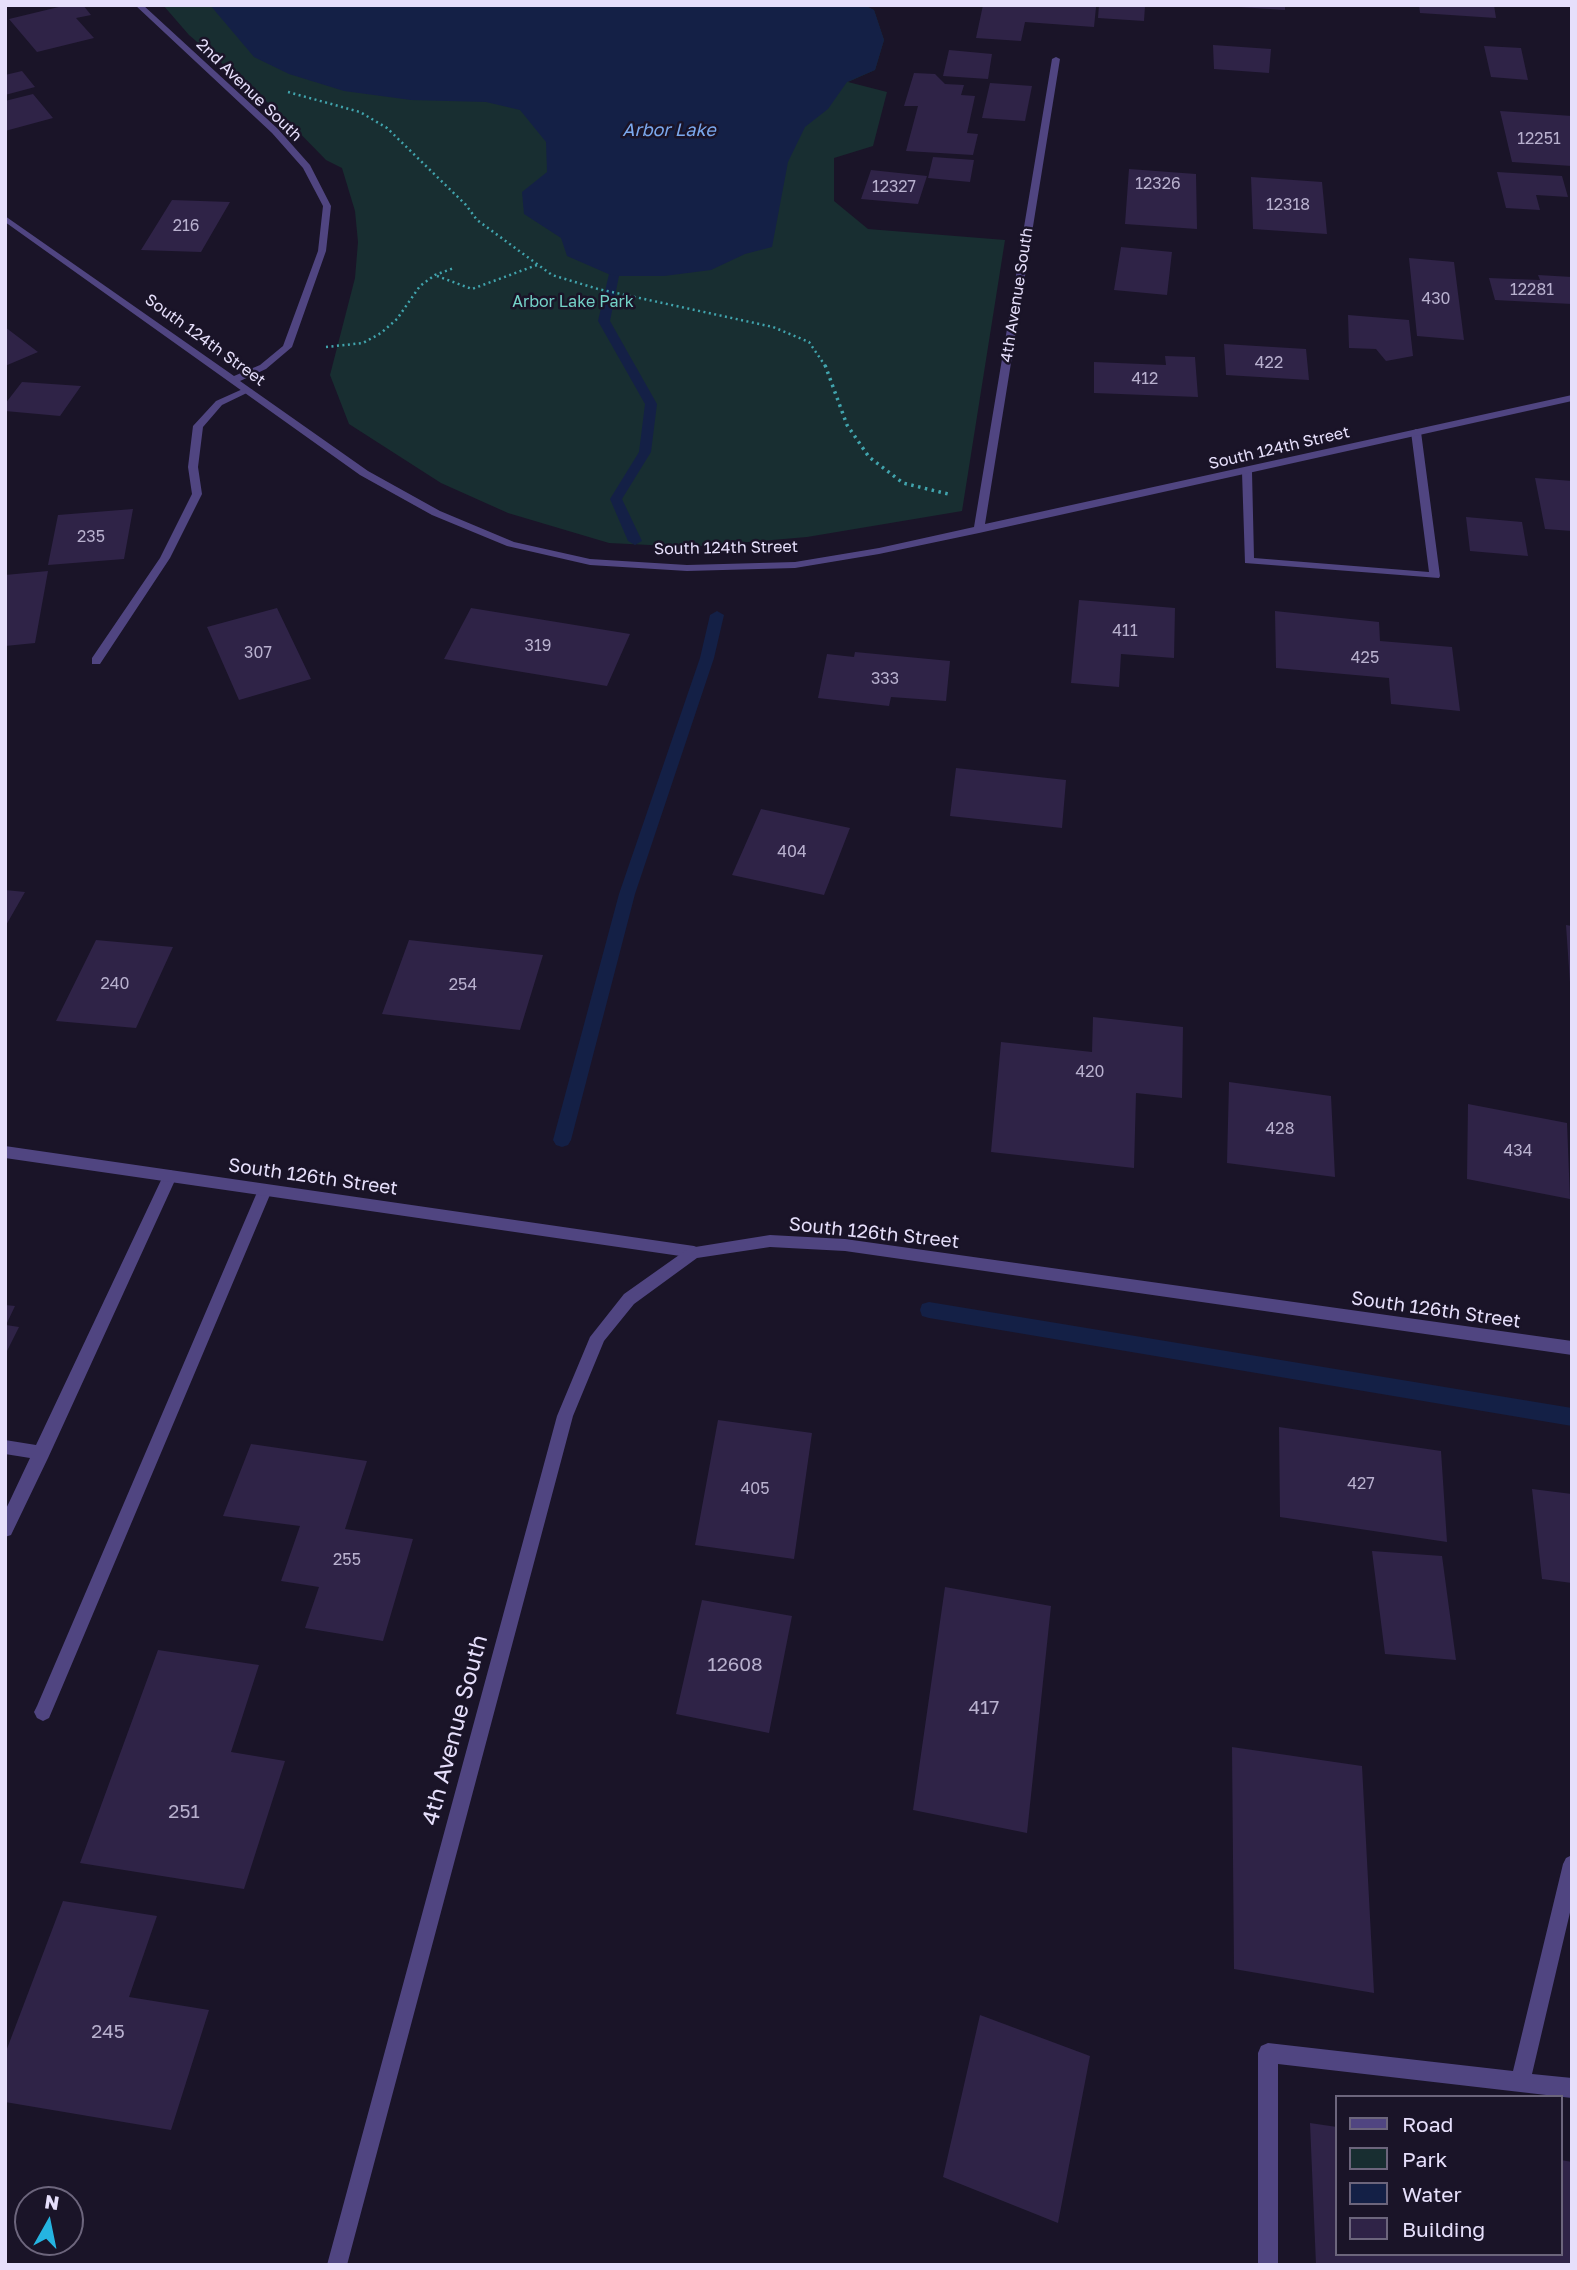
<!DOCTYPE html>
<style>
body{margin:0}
#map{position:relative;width:1577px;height:2270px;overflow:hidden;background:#1a1428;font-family:"Golos Text",sans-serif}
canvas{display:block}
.frame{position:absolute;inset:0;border:7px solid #e6dffb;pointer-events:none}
.legend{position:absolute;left:1335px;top:2095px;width:228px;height:161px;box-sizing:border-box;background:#1a1428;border:2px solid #6c657c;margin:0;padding:9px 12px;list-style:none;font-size:21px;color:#e6dffb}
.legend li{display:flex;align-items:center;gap:14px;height:35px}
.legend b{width:35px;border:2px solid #6c657c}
.north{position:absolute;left:14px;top:2186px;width:70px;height:70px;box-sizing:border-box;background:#1a1428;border:2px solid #6c657c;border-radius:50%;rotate:9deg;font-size:19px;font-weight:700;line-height:28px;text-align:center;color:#e6dffb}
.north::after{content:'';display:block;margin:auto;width:24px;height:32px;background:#25b4e1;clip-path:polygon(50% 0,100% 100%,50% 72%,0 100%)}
</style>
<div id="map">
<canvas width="1577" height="2270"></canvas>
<div class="frame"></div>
<ul class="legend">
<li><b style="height:9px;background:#504581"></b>Road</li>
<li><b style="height:19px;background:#182e31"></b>Park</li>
<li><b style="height:19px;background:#142046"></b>Water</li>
<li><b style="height:19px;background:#2f2347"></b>Building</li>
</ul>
<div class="north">N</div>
</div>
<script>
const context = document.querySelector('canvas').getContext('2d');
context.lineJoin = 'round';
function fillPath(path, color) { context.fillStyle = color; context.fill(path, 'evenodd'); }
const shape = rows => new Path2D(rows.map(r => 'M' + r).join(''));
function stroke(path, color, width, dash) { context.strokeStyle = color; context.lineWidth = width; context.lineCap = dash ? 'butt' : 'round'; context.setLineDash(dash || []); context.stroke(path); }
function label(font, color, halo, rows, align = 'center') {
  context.font = font + ' "Golos Text",sans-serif'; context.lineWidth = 5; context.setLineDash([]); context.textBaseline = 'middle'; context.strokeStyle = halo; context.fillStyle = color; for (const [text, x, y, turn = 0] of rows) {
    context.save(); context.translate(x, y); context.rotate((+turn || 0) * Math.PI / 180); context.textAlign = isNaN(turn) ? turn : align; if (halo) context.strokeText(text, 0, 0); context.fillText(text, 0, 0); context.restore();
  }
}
fillPath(shape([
 [163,5,864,5,874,10,884,40,875,70,848,82,887,92,873,146,834,158,834,201,868,229,1005,240,962,511,807,537,690,547,609,543,508,513,441,483,349,424,330,375,355,278,358,242,355,211,342,168,326,160,281,114,189,35]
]), '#182e31');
fillPath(shape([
 [210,5,864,5,874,10,884,40,875,70,847,82,828,109,805,127,788,162,772,247,745,254,711,270,664,276,613,276,567,256,561,238,524,214,522,192,547,172,546,142,520,110,486,102,411,100,344,91,289,74,254,57]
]), '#142046');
fillPath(shape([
 [609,274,619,276,610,321,657,404,651,452,622,499,642,541,635,545,628,541,610,499,639,452,645,404,598,321,609,274],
 [717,611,724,615,714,658,635,894,571,1140,568,1145,562,1147,556,1145,553,1140,619,894,700,658,710,615,717,611],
 [929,1302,1572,1408,1572,1426,929,1318,922,1316,920,1310,922,1304,929,1302]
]), '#142046');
fillPath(shape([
 [67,5,83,5,91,15,76,18,94,38,37,52,9,19],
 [983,5,1066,5,1096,7,1094,27,1025,22,1021,41,976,38],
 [1099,5,1145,6,1144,21,1098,18],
 [1239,5,1285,5,1285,10,1239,7],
 [1419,5,1494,5,1496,18,1420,13],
 [1213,45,1271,49,1269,73,1214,69],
 [1484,46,1521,48,1528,80,1491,77],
 [949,50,992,54,988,79,943,76],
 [22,71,35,87,5,95,5,75],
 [914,73,935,74,945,84,964,85,961,95,975,96,967,133,978,134,973,155,906,151,918,106,904,106],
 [990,83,1032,86,1025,121,982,118],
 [33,94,53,118,5,131,5,101],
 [1500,111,1572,116,1572,166,1512,162],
 [933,157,974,160,970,182,928,178],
 [1129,169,1196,174,1197,229,1125,224],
 [871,170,927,176,918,204,861,199],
 [1497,172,1562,176,1568,197,1536,195,1540,210,1506,208],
 [1251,177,1322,182,1327,234,1253,229],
 [172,200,230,202,201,252,141,250],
 [1121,247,1172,252,1167,295,1114,290],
 [1409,258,1454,262,1464,340,1417,336],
 [1538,275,1572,277,1572,304,1495,300,1489,278,1540,280],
 [1348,315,1409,320,1413,356,1386,361,1376,349,1349,348],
 [5,327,38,352,5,366],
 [1224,344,1306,349,1309,380,1226,375],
 [1165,356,1195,357,1198,397,1094,393,1094,362,1166,365],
 [22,382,81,386,60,416,5,411,5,404],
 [1535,478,1572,481,1572,531,1545,529],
 [133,509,124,559,48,565,58,515],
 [1466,517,1522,522,1528,556,1470,551],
 [48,571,35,643,5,646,5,575],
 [1079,600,1175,608,1174,658,1121,654,1119,687,1071,683],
 [277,608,311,679,239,700,207,627],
 [471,608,630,634,607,686,444,659],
 [1275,611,1379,622,1380,641,1452,647,1460,711,1391,704,1389,678,1276,668],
 [855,652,950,661,946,701,891,697,889,706,818,698,827,654,854,657],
 [956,768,1066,780,1062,828,950,816],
 [761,809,850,828,824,895,732,875],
 [5,890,25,892,5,927],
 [1566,925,1572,926,1572,983,1570,983],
 [96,940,173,947,136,1028,56,1021],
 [409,940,543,955,520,1030,382,1014],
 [1093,1017,1183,1027,1182,1098,1136,1093,1134,1168,991,1152,1001,1042,1092,1052],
 [1229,1082,1331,1096,1335,1177,1227,1163],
 [1468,1104,1567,1123,1570,1199,1467,1179],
 [5,1305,15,1306,6,1325,19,1327,5,1355],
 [718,1420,812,1433,794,1559,695,1545],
 [1279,1427,1441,1451,1447,1542,1280,1517],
 [251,1444,367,1461,345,1529,413,1539,383,1641,305,1628,319,1587,281,1581,300,1526,223,1516],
 [1532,1489,1572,1494,1572,1583,1542,1579],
 [1372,1551,1442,1556,1456,1660,1385,1654],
 [945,1587,1051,1606,1027,1833,913,1810],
 [702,1600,792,1616,769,1733,676,1714],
 [158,1650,259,1665,231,1752,285,1761,244,1889,80,1863],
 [1232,1747,1362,1766,1374,1993,1234,1969],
 [63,1901,157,1916,129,1997,209,2010,171,2130,5,2102,5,2054],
 [980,2015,1090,2056,1058,2223,943,2177],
 [1310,2123,1337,2127,1337,2254,1561,2254,1561,2160,1572,2162,1572,2265,1316,2265]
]), '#2f2347');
stroke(shape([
 [288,92,360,112,387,128,466,205,477,220,552,275,598,289,773,327,809,342,826,367],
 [437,276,472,289,537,265],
 [326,347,363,343,381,333,397,319,420,286,435,275,454,268]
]), '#41a4ad', 2.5, [2, 3.5]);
stroke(shape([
 [825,365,847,425,869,457,903,483,948,494]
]), '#41a4ad', 3.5, [2.5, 4.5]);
fillPath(shape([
 [245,388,253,390,222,405,203,427,198,467,202,494,170,558,100,664,92,664,92,658,160,558,192,494,188,467,193,426,216,401,245,388],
 [1416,429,1421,432,1440,576,1439,578,1245,563,1242,472,1247,469,1252,472,1254,558,1429,572,1411,432,1416,429],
 [170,1170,175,1172,177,1176,48,1458,11,1535,5,1537,5,1511,30,1458,5,1454,5,1440,36,1445,163,1176,165,1172,170,1170],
 [265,1184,270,1186,272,1190,49,1718,43,1721,37,1718,34,1712,37,1706,258,1190,260,1186,265,1184],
 [1572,1855,1572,1904,1532,2074,1572,2078,1572,2098,1278,2064,1278,2265,1258,2265,1258,2053,1261,2046,1268,2043,1513,2071,1563,1864,1566,1858,1572,1855]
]), '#504581');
fillPath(shape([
 [135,5,143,5,278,129,310,165,331,206,326,251,292,347,266,369,240,381,368,471,440,511,514,542,590,559,687,565,795,562,879,548,974,527,1052,59,1056,57,1060,59,985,524,1572,395,1572,401,979,533,879,554,795,568,687,571,590,565,507,546,432,515,360,475,5,222,5,216,234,376,260,365,283,346,318,251,323,206,303,168,272,133,135,5],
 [5,1146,694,1246,699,1248,701,1252,699,1256,694,1258,5,1158,5,1146]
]), '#504581');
fillPath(shape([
 [770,1235,845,1239,1572,1341,1572,1355,845,1251,770,1247,697,1258,634,1304,604,1341,573,1416,347,2265,327,2265,557,1416,590,1337,624,1294,689,1248,770,1235]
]), '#504581');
label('16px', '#e6dffb', '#1a1428', [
 ["2nd Avenue South",249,90,44],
 ["4th Avenue South",1017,295,-81],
 ["South 124th Street",205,340,36],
 ["South 124th Street",1279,448,-13],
 ["South 124th Street",726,548,-1]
]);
label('16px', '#b8b0ce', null, [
 ["12251",1539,139],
 ["12326",1158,184],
 ["12327",894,187],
 ["12318",1288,205],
 ["216",186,226],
 ["12281",1532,290],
 ["430",1436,299],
 ["422",1269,363],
 ["412",1145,379],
 ["235",91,537],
 ["411",1125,631],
 ["319",538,646],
 ["307",258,653],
 ["425",1365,658],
 ["333",885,679],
 ["404",792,852],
 ["240",115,984],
 ["254",463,985],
 ["420",1090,1072],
 ["428",1280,1129],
 ["434",1518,1151],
 ["427",1361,1484],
 ["405",755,1489],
 ["255",347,1560]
]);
label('16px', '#74d2c8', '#1a1428', [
 ["Arbor Lake Park",573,302]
]);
label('italic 18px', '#7ba8ed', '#1a1428', [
 ["Arbor Lake",669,130]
]);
label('19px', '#e6dffb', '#1a1428', [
 ["South 126th Street",313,1177,8],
 ["South 126th Street",874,1233,6],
 ["South 126th Street",1436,1310,8]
]);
label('19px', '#b8b0ce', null, [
 ["12608",735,1665],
 ["417",984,1708],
 ["251",184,1812],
 ["245",108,2032]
]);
label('23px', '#e6dffb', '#1a1428', [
 ["4th Avenue South",455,1730,-75]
]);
</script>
